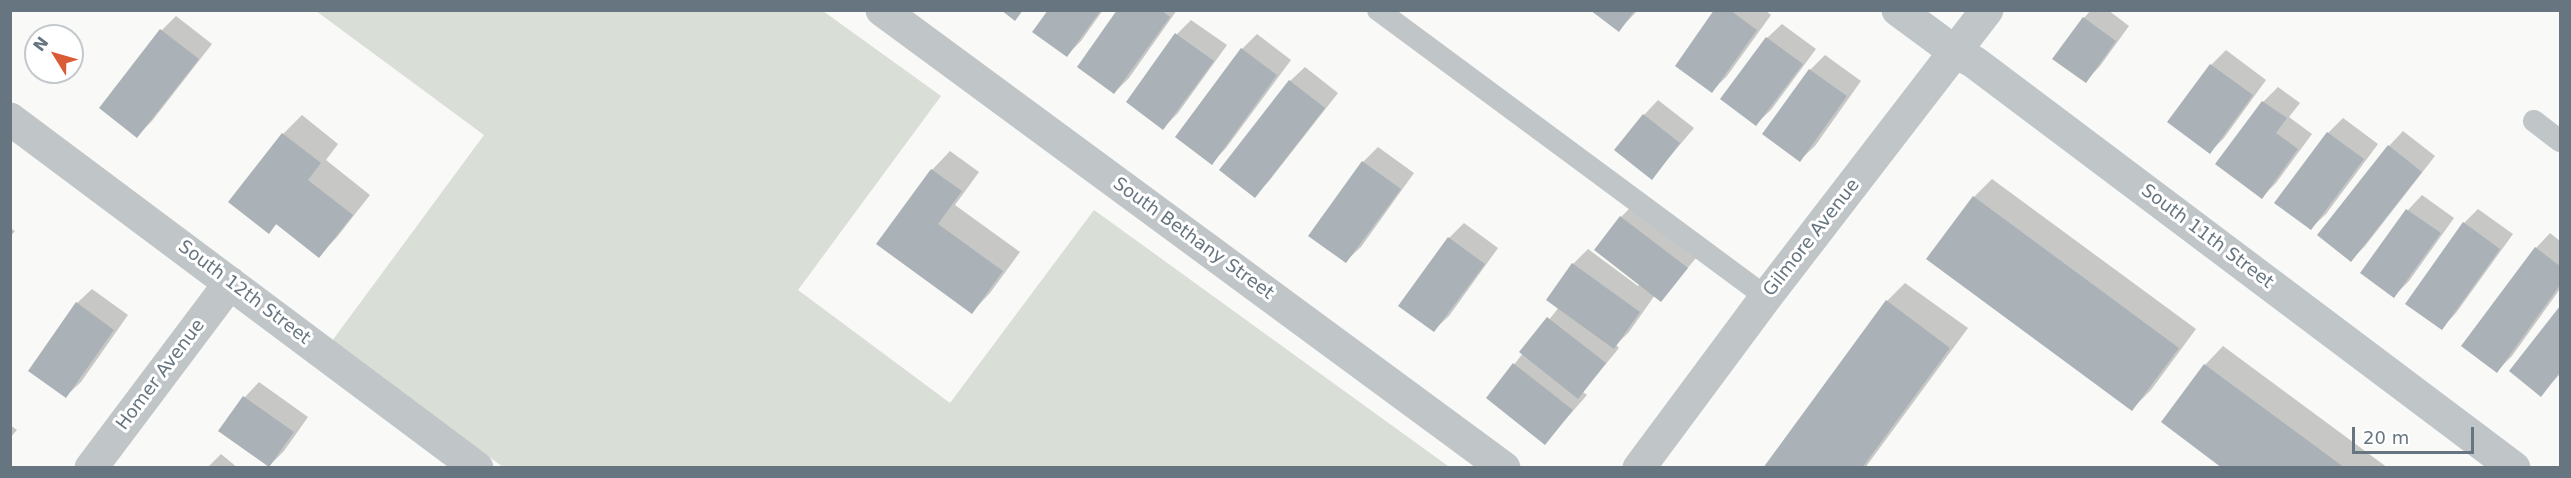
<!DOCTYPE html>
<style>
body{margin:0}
#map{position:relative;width:2571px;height:478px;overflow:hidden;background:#f9f9f7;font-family:"DejaVu Sans",sans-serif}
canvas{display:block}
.frame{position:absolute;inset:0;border:12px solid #667580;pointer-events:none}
.north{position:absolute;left:24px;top:24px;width:60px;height:60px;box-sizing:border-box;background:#fff;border:2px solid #c2c8cc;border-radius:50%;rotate:307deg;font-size:16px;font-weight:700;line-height:24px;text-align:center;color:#667580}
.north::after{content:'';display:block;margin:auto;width:21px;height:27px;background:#da5c36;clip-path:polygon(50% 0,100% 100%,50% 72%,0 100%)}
.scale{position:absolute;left:2352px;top:427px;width:122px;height:27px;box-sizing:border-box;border:3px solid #667580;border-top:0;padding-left:8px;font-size:18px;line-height:21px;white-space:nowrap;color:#667580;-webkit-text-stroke:4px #fff;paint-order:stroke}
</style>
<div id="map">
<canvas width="2571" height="478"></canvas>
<div class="frame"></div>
<div class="north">N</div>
<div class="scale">20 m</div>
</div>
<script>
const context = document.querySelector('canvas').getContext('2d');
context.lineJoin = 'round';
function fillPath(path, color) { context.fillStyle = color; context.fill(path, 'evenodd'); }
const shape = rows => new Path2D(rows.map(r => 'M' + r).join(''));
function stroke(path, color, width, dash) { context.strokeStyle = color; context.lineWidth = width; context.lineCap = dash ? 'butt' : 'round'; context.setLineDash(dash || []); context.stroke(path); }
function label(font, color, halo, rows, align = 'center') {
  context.font = font + ' "DejaVu Sans",sans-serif'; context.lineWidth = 6; context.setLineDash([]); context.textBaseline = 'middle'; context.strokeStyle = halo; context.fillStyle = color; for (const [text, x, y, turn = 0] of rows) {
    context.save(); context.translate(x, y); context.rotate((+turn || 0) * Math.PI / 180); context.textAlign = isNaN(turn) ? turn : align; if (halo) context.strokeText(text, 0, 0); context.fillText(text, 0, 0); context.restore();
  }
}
fillPath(shape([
 [316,11,823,11,941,96,798,290,950,403,1094,210,1448,466,503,467,332,341,484,135]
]), '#d9ded6');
fillPath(shape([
 [1049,10,1103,10,1081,41,1067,55],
 [1119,10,1177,10,1129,78,1114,93],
 [1592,10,1638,10,1619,30],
 [1716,10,1765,10,1771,15,1727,76,1712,91],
 [2091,10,2108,10,2129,26,2100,66,2086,81,2084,18],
 [176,16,212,44,152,121,137,136,101,107,162,30],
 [1191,20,1227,45,1178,113,1163,128,1177,34],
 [1782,24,1816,49,1771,110,1756,124,1767,38],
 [1257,34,1291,60,1226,148,1212,163,1242,49],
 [2226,50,2266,80,2224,138,2210,152,2211,65],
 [1825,55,1861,81,1815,146,1800,160,1764,134,1810,70],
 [1305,67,1338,93,1269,181,1255,196,1290,81],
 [2278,87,2300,103,2289,117,2312,134,2276,183,2262,197,2217,164,2263,102],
 [1658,100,1694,128,1652,178,1644,115],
 [302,115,338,144,326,160,370,195,337,237,319,256,278,223,268,232,230,202,283,134],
 [2343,118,2378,144,2326,214,2311,228,2276,203,2328,133],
 [2403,131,2435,156,2365,246,2351,260,2389,146],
 [1378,147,1414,173,1361,247,1346,261,1310,236,1363,162],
 [950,151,979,172,955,205,1020,252,990,293,972,312,878,244,932,170],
 [1992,179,2196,329,2151,390,2132,409,1974,197],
 [2422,195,2454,218,2409,281,2394,296,2362,273,2408,210],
 [1636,202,1701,252,1661,300,1655,295,1629,332,1616,345,1619,348,1583,392,1587,395,1545,443,1488,398,1559,307,1548,299,1573,264,1588,249,1638,286,1640,284,1621,217],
 [2478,209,2513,234,2456,313,2442,328,2464,223],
 [1464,223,1498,248,1449,316,1434,330,1400,306,1449,238],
 [10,228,15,231,10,237],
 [2550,233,2560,241,2560,289,2512,356,2497,371,2536,248],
 [1905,283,1968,328,1865,468,1765,468,1887,301],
 [92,289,128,315,81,382,66,396,77,303],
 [2560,309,2560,374,2541,395,2511,371],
 [2223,346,2388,468,2224,468,2205,365],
 [259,382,308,417,284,451,269,466,220,430,245,397],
 [10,425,17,430,10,438],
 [221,454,238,468,207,468]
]), '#0003');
fillPath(shape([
 [1001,10,1023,10,1015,21],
 [1048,10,1101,10,1067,57,1032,32],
 [1117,10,1161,10,1170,17,1114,94,1077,67],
 [1590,10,1635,10,1619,32],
 [1714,10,1730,10,1757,30,1712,93,1675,66],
 [2083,17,2116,41,2086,83,2052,59],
 [160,29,199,59,137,138,99,108],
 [1175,33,1214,61,1163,130,1126,102],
 [1766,37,1803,64,1756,126,1720,99],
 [1241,48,1277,75,1212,165,1175,137],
 [2210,64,2253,95,2210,154,2167,122],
 [1809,69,1847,96,1800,162,1762,134],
 [1289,80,1325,108,1255,198,1219,170],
 [2262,101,2287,118,2276,133,2298,149,2262,199,2215,164],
 [1643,114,1680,143,1652,180,1614,150],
 [2327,132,2364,159,2311,230,2274,203],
 [282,133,321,163,308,180,353,215,319,258,276,224,269,234,228,202],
 [2388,145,2422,172,2351,262,2317,235],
 [1362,161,1401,189,1346,263,1308,236],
 [931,169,962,191,938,224,1003,271,972,314,876,244],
 [1973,196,2179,348,2132,411,1926,259],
 [2406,209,2441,233,2394,298,2360,273],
 [1620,216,1688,268,1661,302,1594,250],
 [2463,222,2500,249,2442,330,2405,304],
 [1448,237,1485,264,1434,332,1398,306],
 [2535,247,2560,266,2560,285,2497,373,2461,346],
 [1572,263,1640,312,1614,349,1546,300],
 [1886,300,1950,348,1862,468,1763,468],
 [76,302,114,330,66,398,28,371],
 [2560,306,2560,372,2541,397,2509,371],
 [1547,317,1606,363,1578,399,1519,352],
 [1513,363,1573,410,1545,445,1486,398],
 [2204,364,2345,468,2222,468,2161,422],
 [243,396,294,432,269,467,218,431]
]), '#aab2b7');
stroke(shape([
 [1378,10,1766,297],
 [2534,121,2560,141]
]), '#c0c5c8', 22);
stroke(shape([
 [882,10,1504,468],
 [1898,10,1955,52,1974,62,2514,468],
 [10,119,477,468],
 [91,468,230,283],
 [1639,468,1766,297,1987,10]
]), '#c0c5c8', 33);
label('18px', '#667580', '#fff', [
 ["South 11th Street",2207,237,37],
 ["Gilmore Avenue",1812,238,-52],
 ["South Bethany Street",1193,239,36],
 ["South 12th Street",244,293,37],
 ["Homer Avenue",161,375,-53]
]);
</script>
